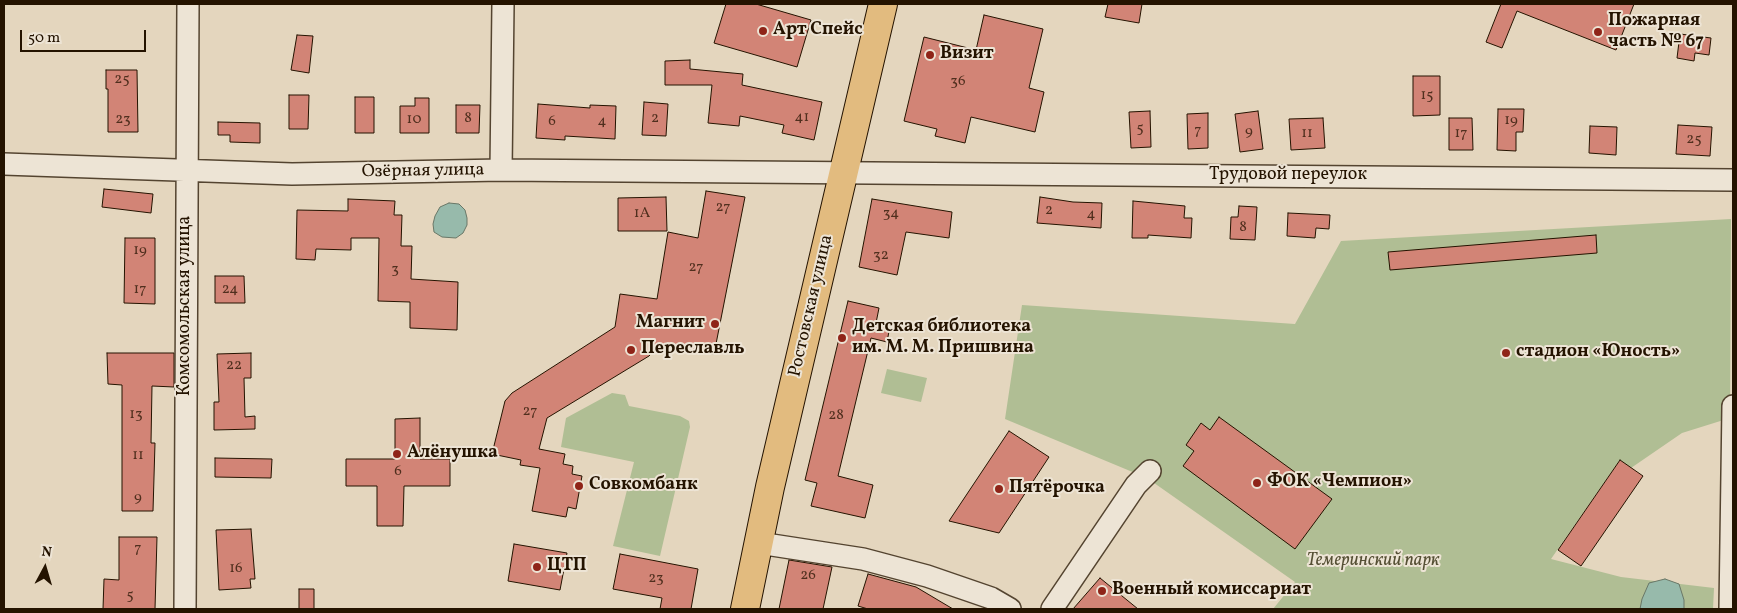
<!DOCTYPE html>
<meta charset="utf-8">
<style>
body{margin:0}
#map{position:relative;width:1737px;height:613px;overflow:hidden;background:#e4d6be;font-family:Vollkorn,serif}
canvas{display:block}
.frame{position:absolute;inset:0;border:5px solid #241300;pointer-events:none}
.north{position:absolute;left:20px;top:543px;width:50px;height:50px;-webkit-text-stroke:4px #ede4d5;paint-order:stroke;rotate:6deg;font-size:14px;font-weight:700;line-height:20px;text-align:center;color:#241300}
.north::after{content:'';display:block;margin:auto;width:18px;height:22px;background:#241300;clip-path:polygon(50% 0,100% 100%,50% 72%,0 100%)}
.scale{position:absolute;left:20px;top:30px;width:126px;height:22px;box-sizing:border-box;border:2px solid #241300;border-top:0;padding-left:6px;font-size:15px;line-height:18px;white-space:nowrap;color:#241300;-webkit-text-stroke:4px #ede4d5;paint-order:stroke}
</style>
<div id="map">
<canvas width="1737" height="613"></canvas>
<div class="frame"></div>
<div class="north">N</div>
<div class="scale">50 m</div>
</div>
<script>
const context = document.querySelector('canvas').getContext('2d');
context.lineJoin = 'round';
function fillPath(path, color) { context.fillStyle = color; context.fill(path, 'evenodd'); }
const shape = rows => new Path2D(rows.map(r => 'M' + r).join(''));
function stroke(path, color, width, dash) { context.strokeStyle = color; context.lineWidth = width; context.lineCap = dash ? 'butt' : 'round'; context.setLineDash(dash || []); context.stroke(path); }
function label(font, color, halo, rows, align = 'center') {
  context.font = font + ' Vollkorn,serif'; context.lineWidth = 4; context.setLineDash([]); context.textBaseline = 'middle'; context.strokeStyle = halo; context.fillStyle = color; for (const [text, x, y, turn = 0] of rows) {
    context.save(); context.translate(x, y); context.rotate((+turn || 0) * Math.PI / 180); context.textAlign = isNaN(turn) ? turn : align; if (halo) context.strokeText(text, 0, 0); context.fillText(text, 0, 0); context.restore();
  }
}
fillPath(shape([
 [1731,219,1730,418,1682,433,1631,468,1619,461,1551,559,1621,577,1714,588,1713,609,1273,609,1295,582,1147,478,1005,419,1022,305,1295,324,1341,241],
 [887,369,927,378,921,402,881,393],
 [612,393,625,395,629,406,680,416,689,421,690,427,660,556,613,546,634,462,561,447,566,418]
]), '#b0be94');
const water = shape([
 [449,203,459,204,465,210,467,218,467,225,463,233,456,238,442,237,434,232,433,224,435,216,440,207,449,203],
 [1665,579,1679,584,1684,600,1684,609,1640,609,1642,599,1649,583,1665,579]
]);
fillPath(water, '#97baab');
stroke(water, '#697767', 1);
const building = shape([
 [726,4,756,4,811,20,797,67,714,43,726,4],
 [1108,4,1142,4,1139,23,1105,17,1108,4],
 [1501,4,1634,4,1616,50,1517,11,1502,48,1486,42,1501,4],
 [984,15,1043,29,1029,88,1044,92,1035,132,971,117,965,143,935,136,937,129,904,121,924,37,976,50,984,15],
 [1680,34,1711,38,1709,55,1695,53,1694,61,1677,58,1680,34],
 [297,35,313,36,309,73,291,70,297,35],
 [690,60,690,69,743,74,742,85,822,102,814,140,782,133,784,125,740,116,739,126,708,123,712,85,665,85,665,61,690,60],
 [106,70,137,70,138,132,108,132,108,89,106,89,106,70],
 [1413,76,1440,76,1440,115,1413,116,1413,76],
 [289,95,309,95,308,129,289,129,289,95],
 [355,97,374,97,374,133,355,133,355,97],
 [415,98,429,98,429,133,400,133,400,106,415,106,415,98],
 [644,102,668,104,666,136,642,135,644,102],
 [538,104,590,108,590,105,616,106,615,139,565,136,565,140,536,138,538,104],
 [456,105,480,105,479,133,456,133,456,105],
 [1498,109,1524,109,1523,132,1516,132,1516,151,1497,150,1498,109],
 [1150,111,1151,147,1131,148,1129,112,1150,111],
 [1258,111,1263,149,1240,152,1235,114,1258,111],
 [1208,113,1208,148,1188,149,1187,114,1208,113],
 [1323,118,1325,148,1291,150,1289,119,1323,118],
 [1449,118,1472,118,1473,150,1449,150,1449,118],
 [218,122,260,123,260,143,230,142,230,135,218,135,218,122],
 [1678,125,1712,127,1710,156,1676,154,1678,125],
 [1590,126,1617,127,1616,155,1589,153,1590,126],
 [104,189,153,194,151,213,102,207,104,189],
 [706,191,745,197,714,354,657,345,653,352,649,356,547,418,539,449,565,454,563,464,573,466,572,474,582,476,576,509,568,507,566,517,532,511,540,468,520,465,521,460,492,454,505,401,512,393,615,327,620,294,657,299,668,232,698,238,706,191],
 [666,197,667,231,618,231,618,198,666,197],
 [1040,197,1073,202,1102,203,1101,228,1037,223,1040,197],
 [348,199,395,201,394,215,402,215,401,246,412,246,411,279,458,282,457,330,410,328,410,302,378,301,379,238,351,238,351,250,316,249,315,260,296,259,297,210,348,211,348,199],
 [872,199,952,212,949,238,906,232,897,275,859,267,872,199],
 [1133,201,1185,206,1184,218,1192,218,1191,238,1148,235,1148,238,1132,238,1133,201],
 [1239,206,1257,207,1255,240,1230,239,1231,217,1238,217,1239,206],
 [1288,213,1330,215,1329,229,1316,228,1315,238,1287,236,1288,213],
 [1596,235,1597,253,1390,270,1388,252,1596,235],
 [125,238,155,238,155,304,124,303,125,238],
 [215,276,244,276,245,303,215,303,215,276],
 [848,301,879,308,876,323,890,326,887,342,871,338,838,476,873,485,865,518,811,506,817,483,805,480,848,301],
 [107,353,174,353,174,387,152,386,151,443,155,443,153,511,122,511,122,385,108,384,107,353],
 [251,353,251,378,244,378,245,417,255,416,255,429,214,430,214,402,219,402,217,354,251,353],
 [1219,417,1332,499,1295,549,1183,466,1194,451,1186,445,1201,423,1210,430,1219,417],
 [420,418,420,459,450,459,450,486,404,486,403,526,377,526,377,486,346,486,346,459,395,459,395,419,420,418],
 [1009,431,1049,457,999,533,949,521,1009,431],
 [215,458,272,459,271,478,215,477,215,458],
 [1620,460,1643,476,1581,566,1558,550,1620,460],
 [251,529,255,579,250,579,251,588,219,590,216,530,251,529],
 [119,537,157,537,155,609,103,609,104,579,119,580,119,537],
 [514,544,567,553,560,590,508,581,514,544],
 [620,554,698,569,691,609,660,609,662,598,613,589,620,554],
 [789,560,832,567,823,609,779,609,789,560],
 [868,574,916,587,953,609,868,609,858,606,868,574],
 [1100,578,1138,609,1073,609,1100,578],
 [299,589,314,589,314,609,299,609,299,589]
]);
fillPath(building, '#d28476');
stroke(building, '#241300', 1);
const minor = shape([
 [4,164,292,174,501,170,1733,180],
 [501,170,503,4],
 [759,543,863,559,927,576,991,598,1010,609],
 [185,609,188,4],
 [1052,609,1136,485,1150,471],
 [1730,609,1733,406]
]);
const major = shape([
 [745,609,770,487,883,4]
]);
stroke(minor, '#544430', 24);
stroke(major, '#241300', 30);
stroke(minor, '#ede4d5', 21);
stroke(major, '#e2bb7f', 28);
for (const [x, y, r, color] of [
 [763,31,5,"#8f2418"],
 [1598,32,5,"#8f2418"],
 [930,55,5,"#8f2418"],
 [715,324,5,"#8f2418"],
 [842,338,5,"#8f2418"],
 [631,350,5,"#8f2418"],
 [1506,353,5,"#8f2418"],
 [397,454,5,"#8f2418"],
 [1257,483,5,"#8f2418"],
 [579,486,5,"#8f2418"],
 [999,489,5,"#8f2418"],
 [537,567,5,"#8f2418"],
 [1102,591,5,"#8f2418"]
]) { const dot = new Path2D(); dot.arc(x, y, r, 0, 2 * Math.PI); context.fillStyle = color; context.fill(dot); stroke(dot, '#ede4d5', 2); }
label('15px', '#502f1e', null, [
 ["25",122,80],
 ["36",958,82],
 ["15",1427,96],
 ["41",802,118],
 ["8",468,119],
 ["2",655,119],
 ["23",123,120],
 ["10",414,120],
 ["19",1511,121],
 ["6",552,122],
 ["4",602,122],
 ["5",1140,129],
 ["7",1198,131],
 ["9",1249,132],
 ["11",1307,134],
 ["17",1461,134],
 ["25",1694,140],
 ["27",723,208],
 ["2",1049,211],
 ["1А",642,214],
 ["34",891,214],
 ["4",1091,215],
 ["8",1243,228],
 ["19",140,251],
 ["32",881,256],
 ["27",696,268],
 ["3",395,270],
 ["17",140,290],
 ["24",230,290],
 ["22",234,366],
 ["27",530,412],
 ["13",136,415],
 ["28",836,416],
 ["11",138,456],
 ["6",398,472],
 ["9",138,498],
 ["7",138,549],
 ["16",236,569],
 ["26",808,576],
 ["23",656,579],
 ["5",130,596]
]);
label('bold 18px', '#241300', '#ede4d5', [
 ["Пожарная",1608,22],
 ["часть № 67",1608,43],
 ["Арт Спейс",773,31],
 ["Визит",940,55],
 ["Магнит",705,324,"right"],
 ["Детская библиотека",852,328],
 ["им. М. М. Пришвина",852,349],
 ["Переславль",641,350],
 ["стадион «Юность»",1516,353],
 ["Алёнушка",407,454],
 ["ФОК «Чемпион»",1267,483],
 ["Совкомбанк",589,486],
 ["Пятёрочка",1009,489],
 ["ЦТП",547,567],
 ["Военный комиссариат",1112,591]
], 'left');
label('18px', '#241300', '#ede4d5', [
 ["Озёрная улица",423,172,-1],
 ["Трудовой переулок",1288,176],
 ["Комсомольская улица",186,306,-90],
 ["Ростовская улица",812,306,-77]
]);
label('italic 18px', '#554f34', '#ede4d5', [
 ["Темеринский парк",1373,562]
]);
</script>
